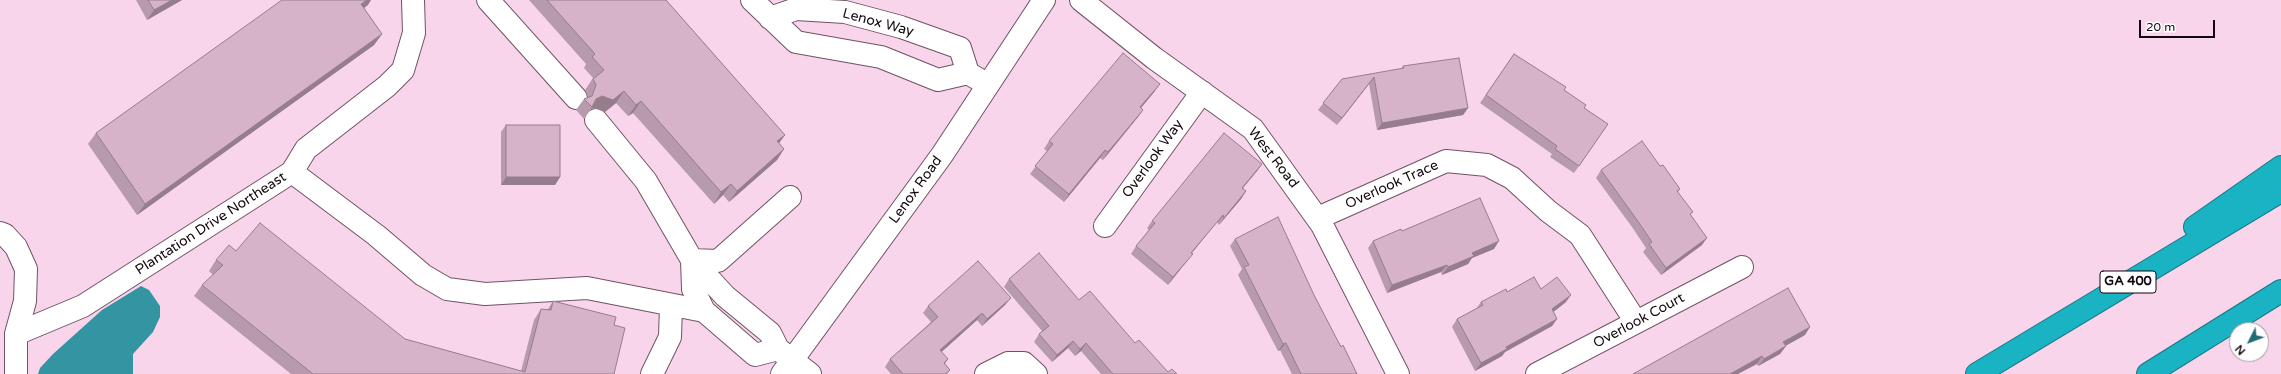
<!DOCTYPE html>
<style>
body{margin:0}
#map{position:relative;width:2281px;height:374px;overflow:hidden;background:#f9d5eb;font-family:"Varela Round",sans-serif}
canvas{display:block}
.north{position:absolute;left:2229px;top:322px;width:40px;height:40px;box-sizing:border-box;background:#fff;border:1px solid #a09c9f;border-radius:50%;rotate:228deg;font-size:11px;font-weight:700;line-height:16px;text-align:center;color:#12070e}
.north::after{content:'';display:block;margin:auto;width:14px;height:18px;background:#216b74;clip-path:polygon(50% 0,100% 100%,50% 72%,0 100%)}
.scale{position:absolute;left:2139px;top:20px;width:76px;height:18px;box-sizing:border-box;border:2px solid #12070e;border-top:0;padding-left:5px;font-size:12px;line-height:14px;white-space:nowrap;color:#12070e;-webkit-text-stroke:3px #fff;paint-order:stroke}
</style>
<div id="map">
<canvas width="2281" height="374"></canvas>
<div class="north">N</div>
<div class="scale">20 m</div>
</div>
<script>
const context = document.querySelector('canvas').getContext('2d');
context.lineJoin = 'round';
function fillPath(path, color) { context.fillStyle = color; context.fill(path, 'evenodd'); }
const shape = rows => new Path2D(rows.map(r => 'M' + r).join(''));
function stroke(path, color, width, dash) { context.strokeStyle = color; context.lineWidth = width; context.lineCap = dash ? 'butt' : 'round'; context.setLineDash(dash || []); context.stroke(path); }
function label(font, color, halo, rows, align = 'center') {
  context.font = font + ' "Varela Round",sans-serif'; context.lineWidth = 4; context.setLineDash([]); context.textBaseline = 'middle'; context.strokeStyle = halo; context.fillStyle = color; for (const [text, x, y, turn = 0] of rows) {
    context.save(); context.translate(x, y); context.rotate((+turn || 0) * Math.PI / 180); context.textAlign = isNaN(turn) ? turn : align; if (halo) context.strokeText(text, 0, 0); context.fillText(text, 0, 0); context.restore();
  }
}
fillPath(shape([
 [141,286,149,290,160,306,160,317,153,332,133,354,133,374,38,374,40,368,53,354,102,310]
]), '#3395a1');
const minor = shape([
 [488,0,576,98],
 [752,0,796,42,881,57,938,80,968,73],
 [1081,0,1154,58,1253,129,1322,225,1398,374],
 [770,18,796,9,845,12,901,27,960,48,968,73,988,85],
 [596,120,646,181,692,260,725,296,770,333,778,349,810,374],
 [292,172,376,235,423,275,447,289,485,294,587,288,704,311],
 [1318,218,1446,161,1487,165,1512,178,1548,211,1580,235,1636,322],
 [1105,226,1202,92],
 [0,233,5,235,16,247,26,269,25,301,16,334,16,374],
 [692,260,693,289,704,311,755,355,778,349],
 [692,260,718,261,790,197],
 [16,334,83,306,292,172,306,149,387,86,403,70,414,33,413,0],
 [652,374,670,337,671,305],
 [782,374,942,155,1044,0],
 [986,374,1008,363,1024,363,1036,374],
 [1537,374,1742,267]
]);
const highway = shape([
 [2195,227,2281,167],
 [1977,374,2281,191],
 [2148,374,2281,291]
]);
stroke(minor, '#705265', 24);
stroke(highway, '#177784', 24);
stroke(minor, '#fff', 22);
stroke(highway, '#1ab3c3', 22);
fillPath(shape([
 [136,0,182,0,147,20],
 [529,0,666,0,785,135,779,143,784,149,777,160,729,202,723,195,714,204,633,113,628,116,616,103,605,112,594,108,591,109,584,119,576,110,584,99,588,98,588,96,585,90,593,78,584,68,586,64],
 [368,5,364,8,382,34,374,45,137,215,88,144,96,133],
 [1514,54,1564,90,1584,108,1608,124,1574,173,1550,157,1552,154,1480,103],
 [1403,66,1468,108,1463,115,1377,130,1369,84,1337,125,1318,110,1342,79,1401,69],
 [1155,91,1141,108,1143,110,1138,117,1103,160,1100,158,1064,202,1030,174,1047,151,1044,149,1049,141],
 [506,125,560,177,555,185,501,185,501,132],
 [1262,164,1257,171,1243,188,1246,191,1241,199,1219,225,1217,222,1192,253,1187,261,1168,285,1131,254,1136,246,1149,230,1147,228,1152,221],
 [1660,166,1680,189,1678,192,1691,215,1702,245,1661,275,1643,252,1646,248,1632,227,1596,178,1601,170],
 [1402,231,1494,249,1472,258,1468,264,1442,275,1441,272,1387,293,1368,248,1373,241],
 [1235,239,1314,295,1341,347,1357,374,1292,374,1280,350,1278,351,1238,275,1242,269,1230,246],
 [236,251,405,339,521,371,534,320,541,309,548,309,553,301,614,325,614,374,291,374,194,296,202,285,213,275,209,271,216,260],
 [1009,279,1079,300,1135,343,1168,372,1177,374,1101,374,1081,351,1075,356,1068,348,1052,362,1034,342,1039,334,1042,331,1004,287],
 [1541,289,1566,302,1553,312,1557,319,1552,326,1505,352,1502,356,1475,371,1452,327,1457,319,1476,309,1481,302,1507,292],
 [1005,305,982,326,977,320,941,352,948,359,945,364,950,370,947,374,891,374,885,367,890,359,931,322,923,313,928,306],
 [1805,335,1785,346,1786,346,1780,354,1758,366,1757,364,1633,374]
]), '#b89aad');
fillPath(shape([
 [172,0,182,0,147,20,154,10],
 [367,0,371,0,368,5,353,16,361,4],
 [382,34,374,45,137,215,145,204],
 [1374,77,1369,84,1337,125,1342,118],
 [1160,84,1155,91,1135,115,1140,107],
 [624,91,616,103,605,112,594,108,591,109,596,99,602,96],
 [641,101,633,113,628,116,636,105],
 [1468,108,1463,115,1377,130,1382,123],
 [1143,110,1138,117,1103,160,1108,152],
 [785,135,777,146,777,141],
 [784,149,777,160,729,202,737,191],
 [1105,150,1100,158,1064,202,1069,194],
 [1262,164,1257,171,1237,195,1242,188],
 [506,177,560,177,555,185,501,185],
 [731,184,723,195,714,204,721,192],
 [1246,191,1241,199,1219,225,1224,218],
 [1223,215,1217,222,1186,260,1191,253],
 [1707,238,1702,245,1661,275,1666,268],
 [1499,241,1494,249,1472,258,1468,264,1442,275,1448,267,1472,253],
 [1193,254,1187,261,1168,285,1173,277],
 [1447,265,1441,272,1387,293,1392,285],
 [1571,295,1566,302,1547,317,1552,309],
 [1011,298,1005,305,982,326,987,319],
 [982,313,977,320,935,358,940,350],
 [1557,319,1552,326,1505,352,1502,356,1475,371,1481,363,1506,347],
 [1810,327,1805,335,1778,350,1783,342],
 [1073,341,1068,348,1052,362,1057,355],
 [1086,343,1081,351,1075,356,1080,349],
 [1286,343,1280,350,1278,351,1283,344],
 [1786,346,1780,354,1758,366,1764,359],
 [1762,356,1757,364,1738,374,1730,374]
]), '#967d8d');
const building = shape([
 [148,0,172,0,154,10,148,0],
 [282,0,367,0,361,4,382,34,145,204,96,133,282,0],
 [547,0,666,0,785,135,777,141,784,149,737,191,731,184,721,192,641,101,636,105,624,91,613,100,602,96,596,99,592,107,584,99,592,96,596,85,593,79,604,70,592,57,595,54,547,0],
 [1123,53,1160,84,1140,107,1143,110,1108,152,1105,150,1069,194,1035,166,1053,144,1049,141,1123,53],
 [1514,54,1566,87,1564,90,1586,105,1584,108,1608,124,1579,166,1555,149,1557,146,1486,95,1514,54],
 [1459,58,1468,108,1382,123,1374,77,1342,118,1323,103,1342,79,1404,68,1403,66,1459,58],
 [506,125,560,125,560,177,506,177,506,125],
 [1224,133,1262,164,1242,188,1246,191,1224,218,1223,215,1191,253,1193,254,1173,277,1136,246,1155,223,1152,221,1224,133],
 [1642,141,1660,166,1663,165,1680,189,1677,191,1693,212,1690,214,1707,238,1666,268,1649,244,1652,242,1637,220,1601,170,1642,141],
 [1480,198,1499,241,1472,253,1474,256,1448,267,1447,265,1392,285,1373,241,1401,229,1402,231,1480,198],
 [1278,217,1314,295,1341,347,1343,345,1357,374,1301,374,1286,343,1283,344,1244,267,1249,265,1235,239,1278,217],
 [260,223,405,339,525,372,541,309,551,310,553,301,616,317,614,325,625,328,614,374,313,374,202,285,223,265,216,260,229,245,236,251,260,223],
 [1039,253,1079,300,1090,291,1135,343,1139,340,1168,372,1172,369,1177,374,1113,374,1086,343,1080,349,1073,341,1057,355,1039,334,1049,326,1009,279,1039,253],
 [978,261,1011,298,987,319,982,313,940,350,948,359,944,363,950,370,945,374,903,374,890,359,938,317,928,306,978,261],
 [1534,277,1541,289,1557,277,1571,295,1552,309,1557,319,1506,347,1507,349,1481,363,1457,319,1483,305,1481,302,1506,289,1507,292,1534,277],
 [1788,288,1810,327,1783,342,1786,346,1764,359,1762,356,1730,374,1633,374,1788,288]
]);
fillPath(building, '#d6b3c9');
stroke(building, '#967d8d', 1);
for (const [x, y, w] of [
 [2128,282,56]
]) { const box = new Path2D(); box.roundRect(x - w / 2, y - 11, w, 22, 3); context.fillStyle = '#fff'; context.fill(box); stroke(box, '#12070e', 1); }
label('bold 13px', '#12070e', null, [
 ["GA 400",2128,282]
]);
label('14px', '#12070e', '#fff', [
 ["Lenox Way",878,23,15],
 ["West Road",1273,158,52],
 ["Overlook Way",1153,159,-54],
 ["Overlook Trace",1392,185,-24],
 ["Lenox Road",916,190,-54],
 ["Plantation Drive Northeast",211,224,-33],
 ["Overlook Court",1639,321,-28]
]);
</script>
